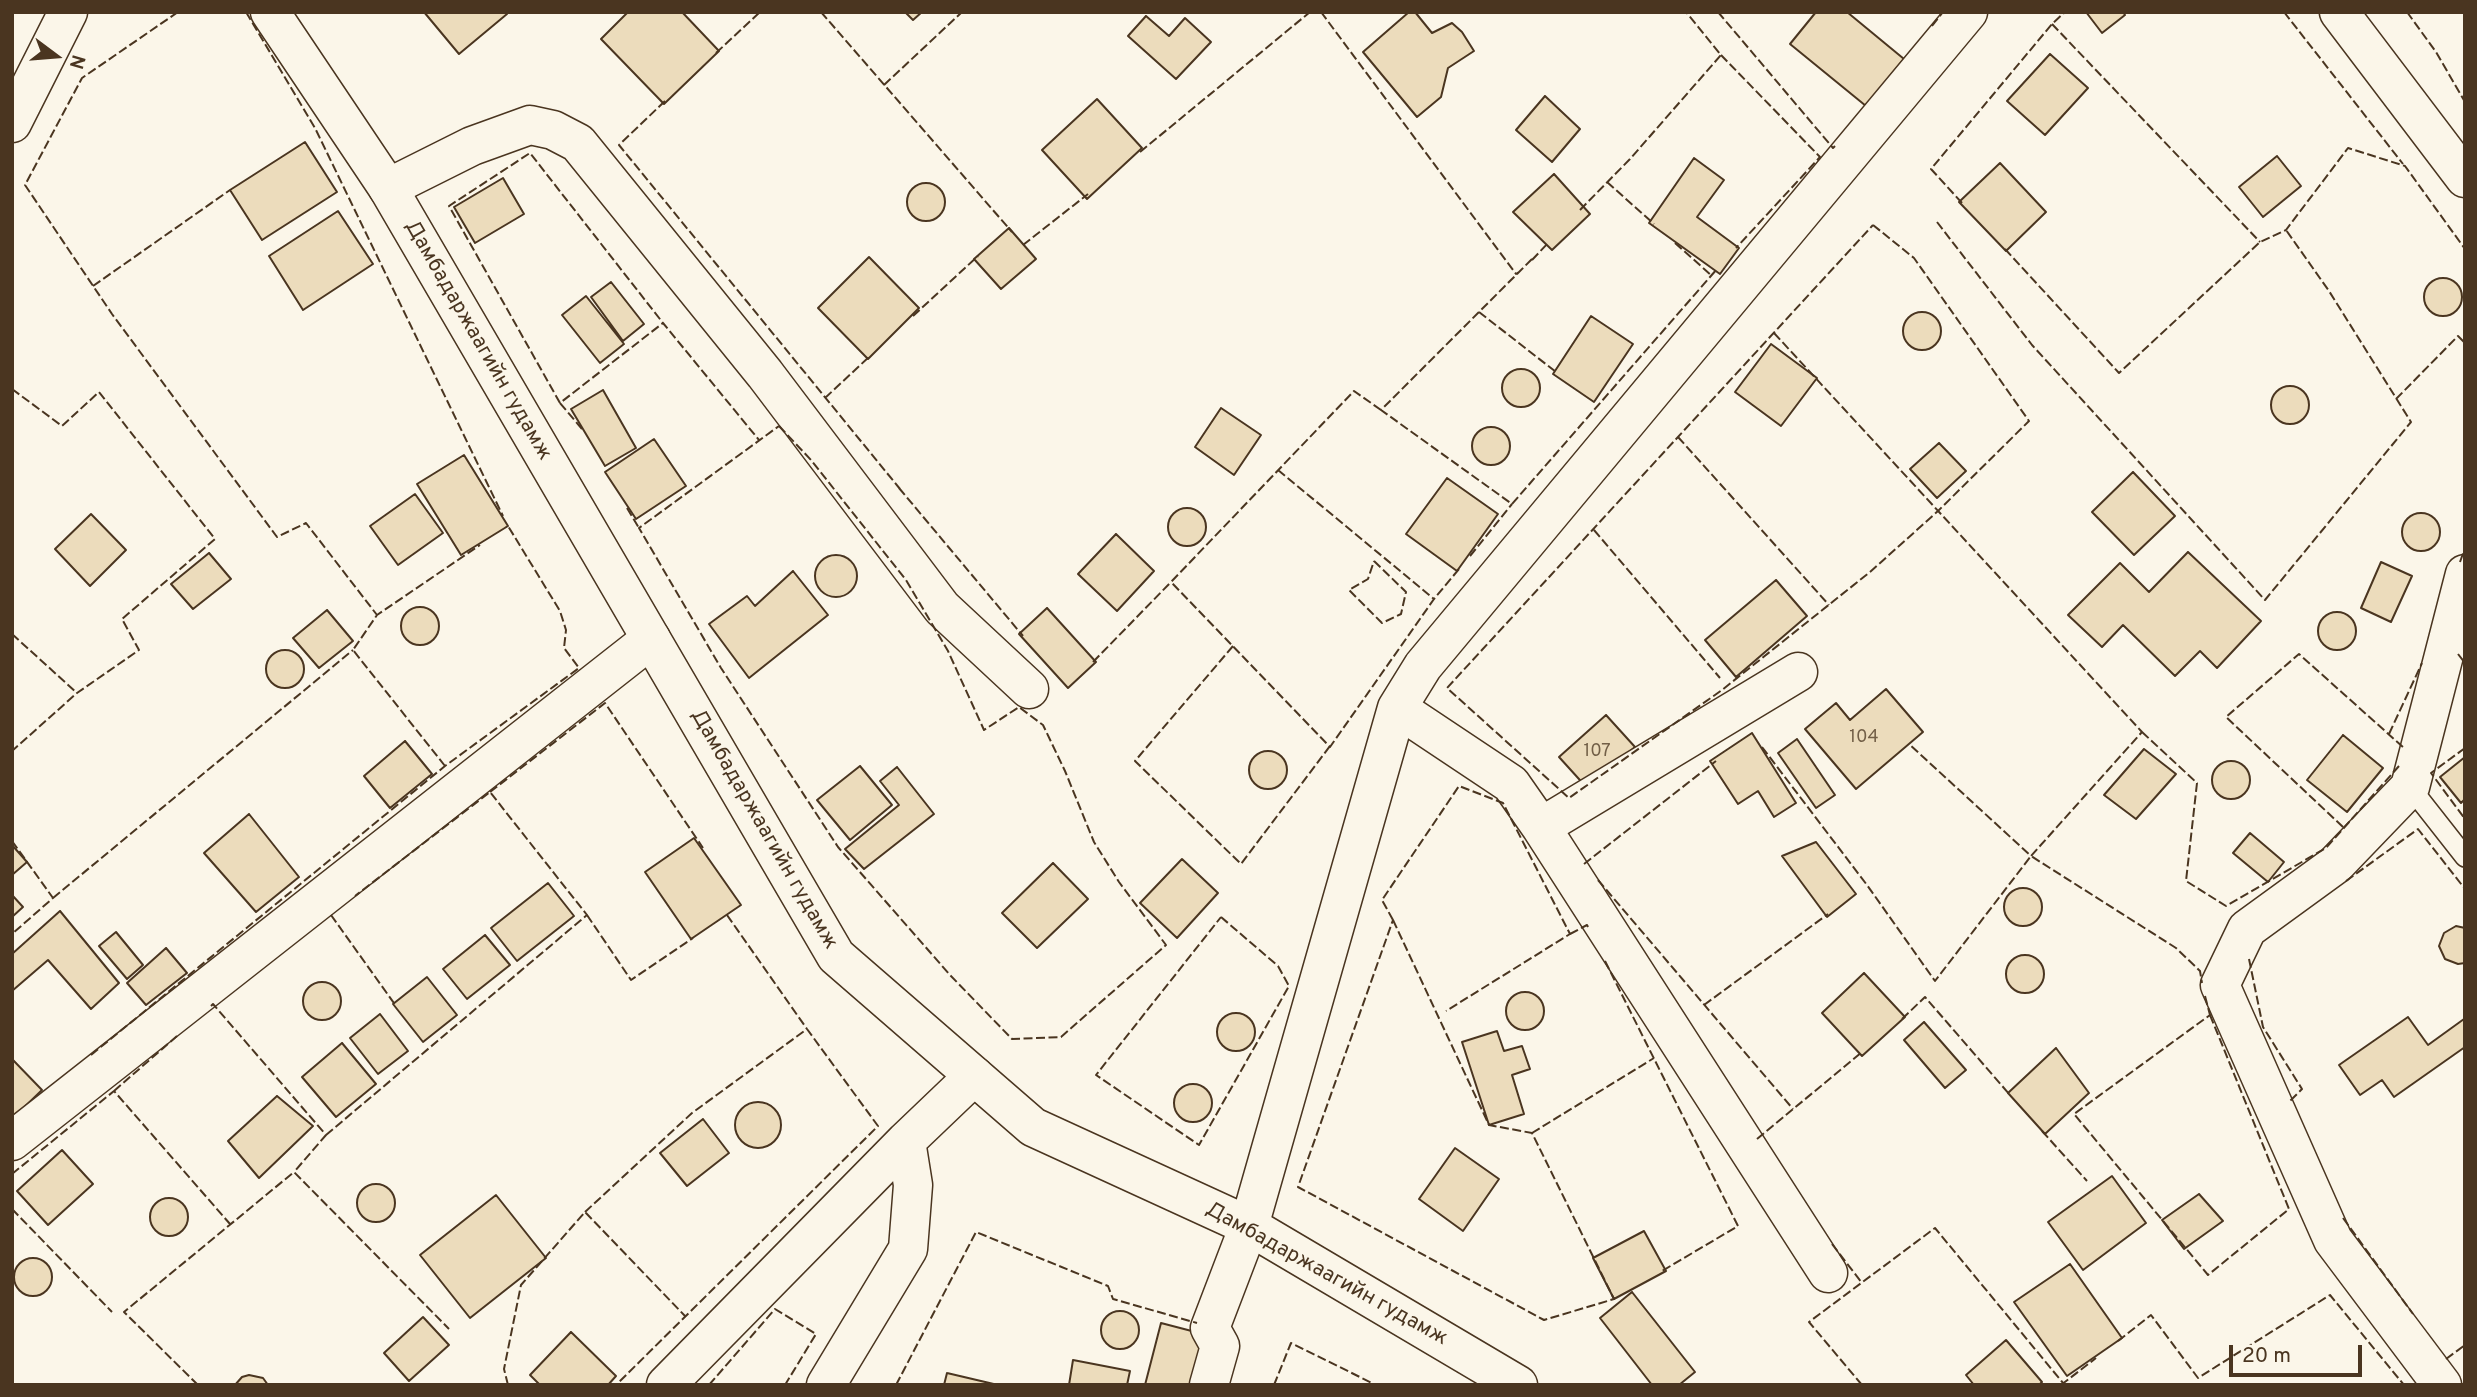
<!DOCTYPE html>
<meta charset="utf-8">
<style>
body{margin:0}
#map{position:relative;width:2477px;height:1397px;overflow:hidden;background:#fbf6e9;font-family:Overpass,sans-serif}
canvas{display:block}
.frame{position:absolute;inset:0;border:14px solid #4a3520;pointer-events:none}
.north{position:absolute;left:21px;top:21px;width:70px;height:70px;-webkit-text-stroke:5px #fbf6e9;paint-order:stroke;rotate:106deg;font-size:19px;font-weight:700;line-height:28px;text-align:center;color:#4a3520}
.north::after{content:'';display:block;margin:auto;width:24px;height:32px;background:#4a3520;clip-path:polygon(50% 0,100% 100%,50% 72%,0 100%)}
.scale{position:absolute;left:2229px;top:1345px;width:133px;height:32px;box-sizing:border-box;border:4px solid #4a3520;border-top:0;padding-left:9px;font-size:21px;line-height:24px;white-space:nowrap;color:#4a3520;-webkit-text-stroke:5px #fbf6e9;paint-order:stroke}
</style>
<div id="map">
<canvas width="2477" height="1397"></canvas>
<div class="frame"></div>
<div class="north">N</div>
<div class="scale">20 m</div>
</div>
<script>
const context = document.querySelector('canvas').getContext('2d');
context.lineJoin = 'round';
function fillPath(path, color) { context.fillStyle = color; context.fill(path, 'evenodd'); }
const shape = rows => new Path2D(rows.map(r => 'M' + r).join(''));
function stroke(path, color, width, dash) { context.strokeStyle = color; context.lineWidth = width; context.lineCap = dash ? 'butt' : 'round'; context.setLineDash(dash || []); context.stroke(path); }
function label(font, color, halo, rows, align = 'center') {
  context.font = font + ' Overpass,sans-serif'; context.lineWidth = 5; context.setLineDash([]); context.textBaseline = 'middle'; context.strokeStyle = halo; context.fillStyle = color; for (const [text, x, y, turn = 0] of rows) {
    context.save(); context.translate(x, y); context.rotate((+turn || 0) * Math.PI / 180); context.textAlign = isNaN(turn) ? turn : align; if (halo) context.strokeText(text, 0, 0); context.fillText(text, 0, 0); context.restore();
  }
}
const building = shape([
 [424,12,506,12,507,14,459,54,424,12],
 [628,12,682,12,719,51,664,104,601,39,628,12],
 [905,12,922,12,913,20,905,12],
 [1409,12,1415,12,1432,33,1452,23,1462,32,1474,51,1448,68,1441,97,1417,117,1363,52,1409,12],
 [1816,12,1847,12,1904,59,1866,106,1790,44,1816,12],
 [2086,12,2123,12,2125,15,2102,33,2086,12],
 [1146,16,1169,36,1185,18,1211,42,1176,79,1128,36,1146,16],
 [2050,54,2088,88,2045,135,2007,101,2050,54],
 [1545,96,1580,129,1552,162,1516,130,1545,96],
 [1097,99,1142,148,1087,199,1042,150,1097,99],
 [305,142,337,192,262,240,230,190,305,142],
 [2277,156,2301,186,2263,217,2239,187,2277,156],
 [1694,158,1724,180,1697,217,1739,248,1720,274,1649,223,1694,158],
 [2000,163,2046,212,2006,251,1959,202,2000,163],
 [1554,174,1590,214,1552,250,1513,212,1554,174],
 [503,178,524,214,475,243,454,207,503,178],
 '907 202a19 19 0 1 1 38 0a19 19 0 1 1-38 0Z',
 [338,211,373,264,303,310,269,256,338,211],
 [1009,228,1036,259,1001,289,974,259,1009,228],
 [869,257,919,308,868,359,818,308,869,257],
 '2424 297a19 19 0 1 1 38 0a19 19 0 1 1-38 0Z',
 [611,282,644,324,623,341,591,297,611,282],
 [586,296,624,344,600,363,562,315,586,296],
 '1903 331a19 19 0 1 1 38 0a19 19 0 1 1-38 0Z',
 [1591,316,1633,344,1594,402,1553,374,1591,316],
 [1771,344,1817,378,1781,426,1735,392,1771,344],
 '1502 388a19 19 0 1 1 38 0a19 19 0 1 1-38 0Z',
 '2271 405a19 19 0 1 1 38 0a19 19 0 1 1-38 0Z',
 [603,390,636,448,605,466,571,409,603,390],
 [1221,408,1261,435,1234,475,1195,447,1221,408],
 '1472 446a19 19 0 1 1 38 0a19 19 0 1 1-38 0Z',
 [654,439,686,486,636,519,605,472,654,439],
 [1939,443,1966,471,1937,498,1910,469,1939,443],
 [464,455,508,526,461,555,417,484,464,455],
 [2133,472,2175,516,2134,555,2092,512,2133,472],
 [1447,478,1498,514,1457,571,1406,534,1447,478],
 [415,494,443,533,398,565,370,526,415,494],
 '1168 527a19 19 0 1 1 38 0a19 19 0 1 1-38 0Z',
 '2402 532a19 19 0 1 1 38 0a19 19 0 1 1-38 0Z',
 [91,514,126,550,90,586,55,549,91,514],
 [1116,534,1154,571,1117,611,1078,574,1116,534],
 [2188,552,2261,621,2217,668,2200,651,2175,676,2123,625,2102,647,2068,615,2120,563,2149,592,2188,552],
 [209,553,231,579,193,609,171,584,209,553],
 '815 576a21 21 0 1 1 42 0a21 21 0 1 1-42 0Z',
 [2381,562,2412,576,2391,622,2361,608,2381,562],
 [793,571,828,615,749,678,709,624,747,596,755,606,793,571],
 [1776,580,1807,616,1736,677,1705,640,1776,580],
 '401 626a19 19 0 1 1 38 0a19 19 0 1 1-38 0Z',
 [1047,608,1096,662,1068,688,1019,634,1047,608],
 [327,610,353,641,319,668,293,638,327,610],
 '2318 631a19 19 0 1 1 38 0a19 19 0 1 1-38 0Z',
 '266 669a19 19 0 1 1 38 0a19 19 0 1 1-38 0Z',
 [1886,689,1923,732,1856,789,1805,729,1836,703,1850,720,1886,689],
 [1606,715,1635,747,1588,789,1559,757,1606,715],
 [1752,733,1796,803,1774,817,1758,791,1738,804,1710,761,1752,733],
 [2343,735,2383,768,2347,812,2307,780,2343,735],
 [1797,739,1835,795,1816,808,1778,753,1797,739],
 [405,741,432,774,390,808,364,776,405,741],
 [2144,749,2176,774,2136,819,2104,795,2144,749],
 '1249 770a19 19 0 1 1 38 0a19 19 0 1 1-38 0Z',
 [2465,757,2465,799,2461,803,2440,777,2465,757],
 '2212 780a19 19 0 1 1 38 0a19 19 0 1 1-38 0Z',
 [860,766,892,805,850,840,817,800,860,766],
 [897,767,934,814,864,869,845,849,899,805,880,781,897,767],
 [249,814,299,877,256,912,204,853,249,814],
 [2250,833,2284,862,2268,882,2233,853,2250,833],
 [694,838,741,905,691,939,645,872,694,838],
 [1816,842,1856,894,1827,917,1782,856,1816,842],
 [12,845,27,862,12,875,12,845],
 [1182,859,1218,893,1177,938,1140,903,1182,859],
 [1053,863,1088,899,1037,948,1002,913,1053,863],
 [548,883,574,916,517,961,491,928,548,883],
 '2004 907a19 19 0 1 1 38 0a19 19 0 1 1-38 0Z',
 [12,895,23,907,12,917,12,895],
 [60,911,119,983,91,1009,48,960,12,991,12,954,60,911],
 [2456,926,2465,928,2465,963,2458,964,2445,959,2439,946,2444,933,2456,926],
 [116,932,143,965,127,979,99,946,116,932],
 [485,935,510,965,467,999,443,969,485,935],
 [166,948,187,973,146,1005,127,983,166,948],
 '2006 974a19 19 0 1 1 38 0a19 19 0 1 1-38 0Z',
 [1864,973,1905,1017,1862,1056,1822,1013,1864,973],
 [427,977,457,1015,423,1042,393,1004,427,977],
 '303 1001a19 19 0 1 1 38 0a19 19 0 1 1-38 0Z',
 '1506 1011a19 19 0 1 1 38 0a19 19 0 1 1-38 0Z',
 '1217 1032a19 19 0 1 1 38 0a19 19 0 1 1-38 0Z',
 [380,1014,408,1051,378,1074,350,1038,380,1014],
 [2408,1017,2428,1045,2464,1019,2465,1047,2394,1097,2382,1080,2360,1095,2339,1065,2408,1017],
 [1924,1022,1966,1070,1945,1088,1904,1040,1924,1022],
 [1497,1031,1504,1051,1522,1046,1530,1069,1512,1075,1524,1114,1489,1125,1462,1042,1497,1031],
 [342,1043,376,1084,336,1117,302,1077,342,1043],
 [2056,1048,2089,1093,2045,1134,2008,1093,2056,1048],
 [12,1059,42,1090,12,1119,12,1059],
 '1174 1103a19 19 0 1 1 38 0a19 19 0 1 1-38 0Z',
 [277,1096,313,1126,259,1178,228,1141,277,1096],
 '735 1125a23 23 0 1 1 46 0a23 23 0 1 1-46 0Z',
 [703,1119,729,1153,687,1186,660,1153,703,1119],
 [1455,1148,1499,1179,1463,1231,1419,1199,1455,1148],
 [62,1150,93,1184,48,1225,17,1191,62,1150],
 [2112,1176,2146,1223,2083,1270,2048,1222,2112,1176],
 '357 1203a19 19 0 1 1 38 0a19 19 0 1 1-38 0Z',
 [2199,1194,2223,1221,2184,1249,2162,1220,2199,1194],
 [496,1195,546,1258,470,1318,420,1255,496,1195],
 '150 1217a19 19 0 1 1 38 0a19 19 0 1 1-38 0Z',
 [1644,1231,1666,1271,1614,1299,1593,1258,1644,1231],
 '14 1277a19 19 0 1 1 38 0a19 19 0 1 1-38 0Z',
 [2070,1264,2122,1338,2067,1376,2014,1302,2070,1264],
 [1632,1292,1695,1372,1679,1385,1652,1385,1600,1318,1632,1292],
 '1101 1330a19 19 0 1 1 38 0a19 19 0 1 1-38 0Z',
 [423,1317,449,1345,409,1381,384,1353,423,1317],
 [1161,1323,1207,1335,1194,1385,1145,1385,1161,1323],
 [571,1332,616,1376,608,1385,540,1385,530,1375,571,1332],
 [2006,1340,2042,1382,2039,1385,1974,1385,1966,1375,2006,1340],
 [1073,1360,1130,1371,1127,1385,1069,1385,1073,1360],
 [947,1373,998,1385,944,1385,947,1373],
 [249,1375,263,1378,268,1385,235,1385,242,1377,249,1375]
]);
fillPath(building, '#ecdcbc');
stroke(building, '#4a3520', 2);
const service = shape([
 [2410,787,2465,857]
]);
const minor = shape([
 [2339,12,2465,178],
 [12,123,68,12],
 [388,188,472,146,530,125,553,130,578,143,765,374,942,608,1029,689],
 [1397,708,1511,784,1541,827,1828,1273],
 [1541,827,1798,672],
 [12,1141,651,639],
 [666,1385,906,1141,974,1076],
 [826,1385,908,1249,913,1185,906,1141],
 [1209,1385,1220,1346,1210,1328,1249,1226,1397,708,1423,666,1968,12],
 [2442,1385,2333,1240,2220,985,2247,929,2335,865,2410,787,2465,574]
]);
const secondary = shape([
 [270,12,388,188,836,956,1033,1127,1249,1226,1518,1385]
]);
stroke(service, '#4a3520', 22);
stroke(minor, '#4a3520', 41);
stroke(secondary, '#4a3520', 41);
stroke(service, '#fbf6e9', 19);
stroke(minor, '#fbf6e9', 38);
stroke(secondary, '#fbf6e9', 38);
stroke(shape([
 [178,12,82,78,25,185,112,314,277,537,306,523,377,615],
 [246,12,315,128,503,516],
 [821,12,1012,232],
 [1321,12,1516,274,1519,272],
 [1718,12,1833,148,1835,146],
 [2284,12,2403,164],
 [2407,12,2436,52,2465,102],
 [2052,24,2260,242],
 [1932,26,1943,12],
 [716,53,760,12],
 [1721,55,1820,157,1736,248],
 [884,85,962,12],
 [665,101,619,145,900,489],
 [1140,152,1310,12],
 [1607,182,1654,224],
 [1962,203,1931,169,2052,24,2065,12],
 [1580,210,1630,159,1721,55,1686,12],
 [1937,222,2032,345,2265,600,2411,422,2329,291,2286,230],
 [1873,225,1914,258,2029,421,1938,511,1870,572,1722,690,1569,798,1447,688,1873,225],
 [1675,243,1711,275],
 [1023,245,1088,194],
 [2005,249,2119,373,2260,242,2286,230,2348,148,2405,166,2465,249],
 [1532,259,1381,410,1512,504,1717,269],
 [1532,260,1549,242],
 [93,286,230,190],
 [1479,312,1556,372],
 [913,316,978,256],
 [1774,333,2142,732,2031,856,1909,744],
 [12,389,62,426,99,392,215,539,122,619,139,650,77,693,12,751],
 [825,398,870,356],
 [2396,399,2458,336,2465,343],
 [560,403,449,206,530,153,663,323],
 [1381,410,1354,391,1171,582,1330,747,1434,599,1459,569],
 [779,426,811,460,906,580,948,651,984,730,1019,707,1043,725,1065,771,1094,842,1119,882,1166,945,1061,1037,1012,1039,950,975,838,847,721,668,639,528,779,426],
 [582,429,560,403,663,323,759,440],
 [1678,437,1829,605],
 [1278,470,1434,599],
 [899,488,1023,636],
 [627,508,639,528],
 [1594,530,1720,678],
 [1470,556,1512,504],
 [1374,561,1406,592,1401,614,1382,623,1349,590,1368,579,1374,561],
 [2460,562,2465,548],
 [12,634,77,693],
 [1233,646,1135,761,1241,864,1330,746],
 [2458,654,2465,663],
 [1093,662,1171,582],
 [2142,732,2197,783,2186,881,2226,906,2326,848,2399,766],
 [2389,734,2422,663],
 [1762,747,1867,885,1935,981,2031,856,2176,948,2200,971,2202,983],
 [2465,748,2431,773,2465,819],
 [445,766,353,650,377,615,480,545],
 [490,792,605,703,703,848],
 [2343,827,2226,717,2299,654,2404,748],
 [12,841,53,898,12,934],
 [1584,864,1716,761],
 [1598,880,1793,1109],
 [2346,881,2418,829,2465,889],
 [53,898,353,650],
 [331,915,396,1006],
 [587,915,631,980,693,938],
 [727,915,807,1029],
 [1221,917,1278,966,1289,986,1199,1145,1096,1075,1221,917],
 [1393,920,1489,1125,1532,1133,1614,1299,1544,1320,1298,1187,1393,920],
 [1393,920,1382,900,1459,786,1503,803,1570,934,1446,1011],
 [1570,934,1587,925,1588,927],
 [2249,959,2263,1027,2302,1089,2289,1102],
 [1605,961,1738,1226,1662,1271],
 [2205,996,2210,1015],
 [1704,1005,1828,914],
 [211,1006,213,1004,326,1135,294,1172],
 [2210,1015,2289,1209,2208,1275,2074,1114,2210,1015],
 [1902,1019,1925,997,2010,1095],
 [91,1055,445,766,579,668,564,648,566,630,560,611,508,526,506,527],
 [114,1091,177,1036],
 [2042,1131,2087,1181],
 [1532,1133,1654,1058],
 [326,1135,587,915,490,792,355,896],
 [1757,1139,1862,1052],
 [12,1174,114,1091,230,1224],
 [12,1209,112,1312],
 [585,1212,692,1113,807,1029,878,1126,616,1385],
 [2343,1218,2413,1314],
 [1832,1244,1862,1283],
 [2118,1341,2151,1315,2198,1378,2330,1295,2404,1385],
 [2446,1359,2465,1345],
 [198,1385,124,1312,294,1172,449,1329],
 [508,1385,504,1369,521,1285,585,1212,685,1316],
 [709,1385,775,1309,816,1334,785,1385],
 [896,1385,976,1232,1108,1286,1113,1299,1197,1323],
 [1274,1385,1291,1343,1376,1385],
 [1862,1385,1809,1322,1935,1228,2063,1383],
 [2061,1385,2096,1358]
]), '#4a3520', 2, [9, 3.5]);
label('18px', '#725f47', null, [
 ["104",1864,738],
 ["107",1597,752]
]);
label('21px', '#4a3520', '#fbf6e9', [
 ["Дамбадаржаагийн гудамж",477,341,60],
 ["Дамбадаржаагийн гудамж",763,830,60],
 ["Дамбадаржаагийн гудамж",1326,1275,29]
]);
</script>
